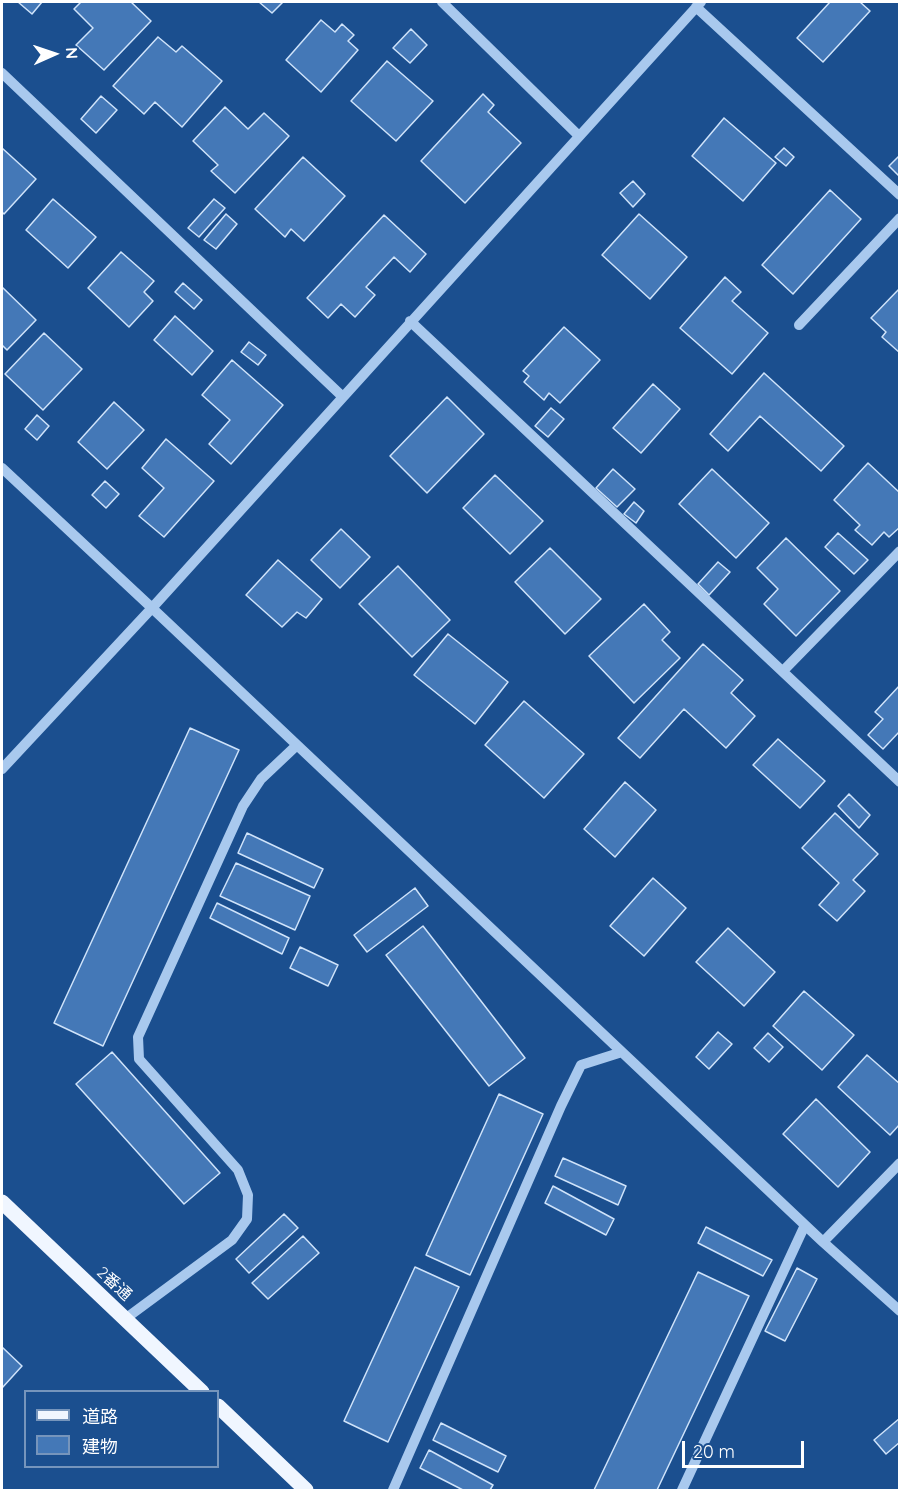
<!DOCTYPE html>
<meta charset="utf-8">
<style>
body{margin:0}
#map{position:relative;width:901px;height:1492px;overflow:hidden;background:#1b4f8f;font-family:Quicksand,"Noto Sans JP",sans-serif}
canvas{display:block}
.frame{position:absolute;inset:0;border:3px solid #fff;pointer-events:none}
.legend{position:absolute;left:24px;top:1390px;width:195px;height:78px;box-sizing:border-box;background:#1b4f8f;border:2px solid #7695bc;margin:0;padding:8px 10px;list-style:none;font-size:18px;color:#fff}
.legend li{display:flex;align-items:center;gap:12px;height:30px}
.legend b{width:30px;border:2px solid #7695bc}
.north{position:absolute;left:24px;top:24px;width:60px;height:60px;-webkit-text-stroke:4px #1b4f8f;paint-order:stroke;rotate:87deg;font-size:16px;font-weight:700;line-height:24px;text-align:center;color:#fff}
.north::after{content:'';display:block;margin:auto;width:21px;height:27px;background:#fff;clip-path:polygon(50% 0,100% 100%,50% 72%,0 100%)}
.scale{position:absolute;left:682px;top:1441px;width:122px;height:27px;box-sizing:border-box;border:3px solid #fff;border-top:0;padding-left:8px;font-size:18px;line-height:21px;white-space:nowrap;color:#fff;-webkit-text-stroke:4px #1b4f8f;paint-order:stroke}
</style>
<div id="map">
<canvas width="901" height="1492"></canvas>
<div class="frame"></div>
<ul class="legend">
<li><b style="height:8px;background:#f0f6ff"></b>道路</li>
<li><b style="height:16px;background:#4478b7"></b>建物</li>
</ul>
<div class="north">N</div>
<div class="scale">20 m</div>
</div>
<script>
const context = document.querySelector('canvas').getContext('2d');
context.lineJoin = 'round';
function fillPath(path, color) { context.fillStyle = color; context.fill(path, 'evenodd'); }
const shape = rows => new Path2D(rows.map(r => 'M' + r).join(''));
function stroke(path, color, width, dash) { context.strokeStyle = color; context.lineWidth = width; context.lineCap = dash ? 'butt' : 'round'; context.setLineDash(dash || []); context.stroke(path); }
function label(font, color, halo, rows, align = 'center') {
  context.font = font + ' Quicksand,"Noto Sans JP",sans-serif'; context.lineWidth = 4.5; context.setLineDash([]); context.textBaseline = 'middle'; context.strokeStyle = halo; context.fillStyle = color; for (const [text, x, y, turn = 0] of rows) {
    context.save(); context.translate(x, y); context.rotate((+turn || 0) * Math.PI / 180); context.textAlign = isNaN(turn) ? turn : align; if (halo) context.strokeText(text, 0, 0); context.fillText(text, 0, 0); context.restore();
  }
}
const building = shape([
 [18,2,42,2,32,14,18,2],
 [81,2,131,2,151,21,104,70,76,45,93,28,74,9,81,2],
 [259,2,283,2,272,13,259,2],
 [830,2,860,2,870,11,823,62,797,38,830,2],
 [321,20,335,32,342,24,354,35,348,41,358,50,321,92,286,60,321,20],
 [411,29,427,45,410,63,393,48,411,29],
 [158,37,176,52,182,46,222,81,182,127,155,102,144,114,113,86,158,37],
 [387,61,433,101,396,141,351,101,387,61],
 [483,94,494,105,488,112,521,143,465,203,421,161,483,94],
 [101,96,117,110,96,133,81,119,101,96],
 [225,107,248,129,264,113,289,136,235,193,211,171,218,165,193,141,225,107],
 [724,118,776,163,743,201,692,156,724,118],
 [2,148,36,179,4,214,2,212,2,148],
 [784,148,794,157,786,166,775,157,784,148],
 [900,155,900,175,899,176,889,166,900,155],
 [303,157,345,196,304,241,291,229,285,237,255,209,303,157],
 [633,181,645,194,633,207,620,193,633,181],
 [830,190,861,219,793,294,762,265,830,190],
 [53,199,96,237,68,268,26,230,53,199],
 [214,199,225,208,199,237,188,228,214,199],
 [226,214,237,224,216,249,204,240,226,214],
 [639,214,687,257,650,299,602,255,639,214],
 [384,215,426,254,410,272,394,257,366,287,375,295,355,317,341,304,328,318,307,298,384,215],
 [121,252,154,281,144,292,153,301,129,327,88,288,121,252],
 [725,277,741,292,732,301,768,333,732,374,680,328,725,277],
 [183,283,202,300,194,309,175,292,183,283],
 [2,287,36,320,7,350,2,345,2,287],
 [900,288,900,353,882,337,886,332,871,318,900,288],
 [175,316,213,351,192,375,154,340,175,316],
 [564,327,600,360,560,403,549,393,544,400,524,382,529,376,523,371,564,327],
 [44,333,82,369,43,410,5,374,44,333],
 [249,342,266,355,258,365,241,352,249,342],
 [232,360,283,405,231,464,209,444,230,420,202,395,232,360],
 [764,373,844,446,821,471,760,416,728,451,710,434,764,373],
 [653,384,680,409,641,453,613,428,653,384],
 [447,397,484,434,427,493,390,456,447,397],
 [114,402,144,430,107,469,78,442,114,402],
 [551,408,564,419,548,437,535,426,551,408],
 [37,415,49,426,37,440,25,429,37,415],
 [166,439,214,481,164,537,139,516,164,488,142,468,166,439],
 [868,463,900,493,900,527,889,537,884,532,872,545,855,530,860,525,834,500,868,463],
 [613,469,635,489,617,507,596,488,613,469],
 [712,469,769,523,736,558,679,504,712,469],
 [495,475,543,521,510,554,463,508,495,475],
 [105,481,119,494,106,508,92,495,105,481],
 [634,502,644,511,636,523,624,514,634,502],
 [341,529,370,557,340,588,311,560,341,529],
 [838,533,868,560,854,574,825,547,838,533],
 [786,538,840,591,796,636,764,604,778,589,757,568,786,538],
 [550,548,601,599,565,634,515,582,550,548],
 [278,560,322,599,306,618,297,612,282,627,246,595,278,560],
 [718,562,730,572,709,595,698,584,718,562],
 [398,566,450,620,412,657,359,604,398,566],
 [644,604,670,632,662,640,680,658,634,703,589,656,644,604],
 [448,634,508,682,475,724,414,675,448,634],
 [703,644,743,680,731,693,755,716,726,748,684,709,640,758,618,738,703,644],
 [900,685,900,731,883,749,868,735,883,719,875,712,900,685],
 [524,701,584,754,544,798,485,745,524,701],
 [190,728,239,750,103,1046,54,1023,190,728],
 [778,739,825,781,800,808,753,765,778,739],
 [625,782,656,810,615,857,584,829,625,782],
 [849,794,870,815,859,828,838,806,849,794],
 [835,813,878,854,853,880,865,891,837,921,819,905,839,883,802,848,835,813],
 [247,833,323,869,314,888,238,853,247,833],
 [236,863,310,896,295,930,220,896,236,863],
 [653,878,686,908,644,956,610,926,653,878],
 [415,888,428,906,367,952,354,935,415,888],
 [217,903,289,938,282,954,210,918,217,903],
 [423,926,525,1058,489,1086,386,955,423,926],
 [728,928,775,972,744,1006,696,962,728,928],
 [300,947,338,965,328,986,290,968,300,947],
 [804,991,854,1035,822,1070,773,1026,804,991],
 [718,1032,732,1044,709,1069,696,1057,718,1032],
 [768,1033,783,1047,769,1062,754,1048,768,1033],
 [112,1052,220,1173,184,1204,76,1084,112,1052],
 [867,1055,900,1084,900,1124,890,1135,838,1087,867,1055],
 [499,1094,543,1114,470,1275,426,1255,499,1094],
 [816,1099,870,1152,838,1187,783,1134,816,1099],
 [563,1158,626,1186,618,1205,555,1176,563,1158],
 [553,1186,614,1219,606,1235,545,1203,553,1186],
 [284,1214,298,1228,249,1273,236,1259,284,1214],
 [706,1227,772,1260,763,1276,698,1243,706,1227],
 [303,1236,319,1253,268,1299,252,1283,303,1236],
 [415,1267,459,1287,388,1442,344,1421,415,1267],
 [797,1268,817,1279,785,1341,765,1331,797,1268],
 [698,1272,749,1296,657,1490,594,1490,698,1272],
 [2,1347,22,1366,2,1388,2,1347],
 [900,1418,900,1442,886,1454,874,1440,900,1418],
 [441,1423,506,1456,498,1472,433,1440,441,1423],
 [429,1450,493,1485,490,1490,463,1490,420,1468,429,1450]
]);
fillPath(building, '#4478b7');
stroke(building, '#cfe3fa', 1.5);
stroke(shape([
 [442,2,578,135],
 [696,7,900,195],
 [2,73,342,396],
 [410,321,900,782],
 [799,325,900,218],
 [2,468,152,608,823,1242,900,1311],
 [783,671,900,551],
 [2,769,152,608,701,2],
 [823,1242,900,1163],
 [125,1319,232,1240,247,1219,248,1195,238,1170,139,1059,138,1037,243,806,261,779,297,745],
 [393,1490,561,1106,581,1065,622,1052],
 [682,1490,805,1225]
]), '#a9c9ee', 10);
stroke(shape([
 [2,1202,202,1392],
 [218,1406,306,1490]
]), '#f0f6ff', 15);
label('16px', '#fff', '#1b4f8f', [
 ["2番通",114,1284,43]
]);
</script>
